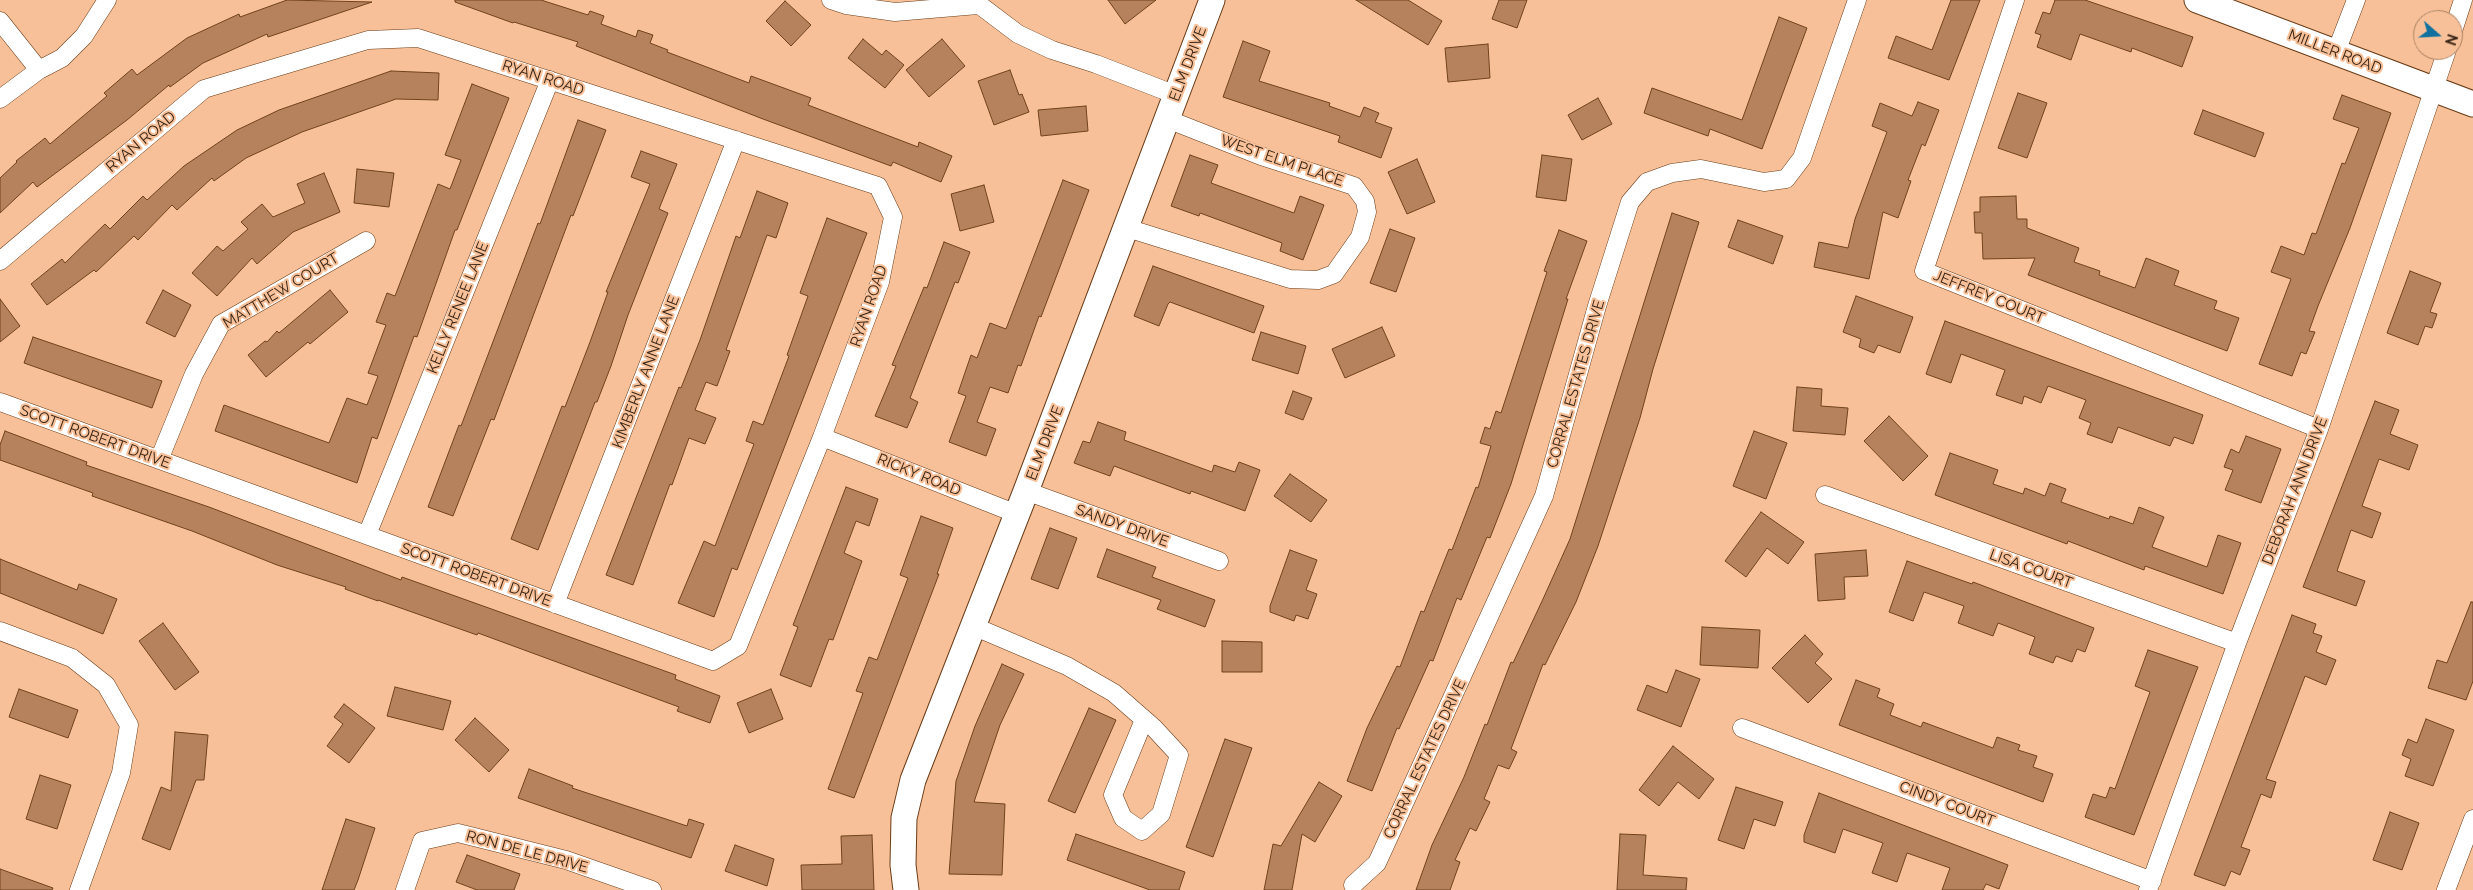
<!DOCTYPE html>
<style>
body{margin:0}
#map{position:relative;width:2473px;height:890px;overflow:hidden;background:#f7c099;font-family:Raleway,sans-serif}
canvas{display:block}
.north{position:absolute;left:2413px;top:10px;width:50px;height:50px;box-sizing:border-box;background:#f7c099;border:1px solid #ab8264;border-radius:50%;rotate:109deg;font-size:14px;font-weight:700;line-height:20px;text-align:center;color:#392415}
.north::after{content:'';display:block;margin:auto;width:18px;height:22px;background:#10719f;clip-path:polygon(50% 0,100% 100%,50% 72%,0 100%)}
</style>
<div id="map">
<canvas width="2473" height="890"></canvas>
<div class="north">N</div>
</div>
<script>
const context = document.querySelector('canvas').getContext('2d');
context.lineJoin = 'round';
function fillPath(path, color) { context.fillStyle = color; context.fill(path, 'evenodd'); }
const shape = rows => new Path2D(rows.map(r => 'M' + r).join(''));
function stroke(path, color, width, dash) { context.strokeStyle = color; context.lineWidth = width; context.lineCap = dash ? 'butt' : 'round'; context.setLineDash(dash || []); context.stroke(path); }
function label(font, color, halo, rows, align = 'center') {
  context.font = font + ' Raleway,sans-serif'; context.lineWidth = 4; context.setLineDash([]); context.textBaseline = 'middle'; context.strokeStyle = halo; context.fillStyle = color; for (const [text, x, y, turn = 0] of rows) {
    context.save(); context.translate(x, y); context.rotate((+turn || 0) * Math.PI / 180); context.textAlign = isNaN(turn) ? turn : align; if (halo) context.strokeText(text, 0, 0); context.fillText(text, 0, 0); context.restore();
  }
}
const building = shape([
 [287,0,372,2,268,37,267,34,203,63,170,87,169,85,127,120,37,187,33,182,0,213,0,178,17,162,16,161,45,138,50,144,107,96,104,93,132,69,137,75,187,38,239,14,240,17,287,0],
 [455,0,541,0,588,15,590,11,604,16,601,24,636,37,638,30,653,35,650,43,668,50,667,52,749,83,751,76,811,98,808,105,918,147,919,142,952,156,941,182,893,162,891,166,763,119,576,46,578,42,514,22,513,23,455,2,455,0],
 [1108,0,1156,0,1125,24,1108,0],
 [1356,0,1408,0,1442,21,1428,45,1356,0],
 [1499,0,1527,0,1517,28,1492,19,1499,0],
 [1951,0,1980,0,1949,80,1888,58,1896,36,1932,50,1951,0],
 [2055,0,2085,0,2193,37,2182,67,2132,48,2131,52,2080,34,2071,60,2037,47,2041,35,2035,33,2043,12,2050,14,2055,0],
 [785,1,811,25,791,46,766,21,785,1],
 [1779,17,1807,28,1762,149,1710,129,1708,136,1644,113,1652,88,1742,120,1779,17],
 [863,39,882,55,886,50,904,65,885,88,848,58,863,39],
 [942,39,965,66,929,97,906,70,942,39],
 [1243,41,1270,51,1259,81,1330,103,1329,106,1360,117,1364,107,1379,113,1375,122,1392,128,1381,158,1338,142,1340,136,1223,97,1243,41],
 [1488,44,1490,78,1448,82,1445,48,1488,44],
 [1010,70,1019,95,1022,94,1029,112,994,125,978,81,1010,70],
 [391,71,439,73,438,100,396,99,302,132,246,158,214,181,212,178,177,210,172,205,138,240,134,236,96,272,94,270,47,305,31,284,62,259,65,263,105,224,110,229,143,196,147,200,184,166,237,130,279,110,391,71],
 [472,84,509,98,457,230,455,230,417,337,414,336,377,439,372,437,357,483,215,431,224,405,329,443,347,398,367,405,378,376,368,373,386,325,376,322,387,293,395,296,438,184,450,189,461,160,445,155,472,84],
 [2018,93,2047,103,2027,158,1998,148,2018,93],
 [2342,95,2391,113,2350,228,2318,306,2309,331,2315,332,2306,354,2301,352,2292,376,2259,364,2291,279,2271,272,2281,246,2304,255,2312,233,2316,234,2342,163,2345,164,2359,128,2333,119,2342,95],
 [1598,98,1612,124,1582,140,1568,115,1598,98],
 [1918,102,1939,110,1925,146,1922,144,1908,180,1911,181,1898,218,1883,212,1869,279,1814,267,1819,242,1848,248,1855,219,1887,132,1872,126,1880,103,1912,116,1918,102],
 [1086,106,1088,131,1041,136,1038,110,1086,106],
 [2203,110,2264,133,2255,157,2194,134,2203,110],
 [578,120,606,130,573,216,571,215,494,420,491,419,453,516,428,507,459,425,461,426,538,223,540,224,578,120],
 [641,151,677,164,659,209,668,213,628,315,611,366,597,402,595,402,538,550,511,539,562,406,565,407,590,342,608,292,606,292,650,184,631,177,641,151],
 [1190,155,1218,165,1211,183,1294,213,1300,196,1324,205,1303,260,1280,251,1282,243,1200,213,1199,216,1171,206,1190,155],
 [1542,155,1572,159,1566,201,1536,197,1542,155],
 [1417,159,1435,202,1407,214,1388,172,1417,159],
 [357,169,394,173,389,207,354,203,357,169],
 [324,173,340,212,293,232,257,264,252,258,217,296,192,273,217,246,223,251,248,229,241,222,262,204,273,217,305,203,297,184,324,173],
 [1063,180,1089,190,1041,317,1039,316,1021,366,1018,365,1008,393,990,387,977,422,996,429,986,456,949,442,966,396,958,393,971,355,977,358,990,323,1006,329,1063,180],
 [984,185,994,222,960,231,951,194,984,185],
 [757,191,788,203,776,238,767,235,726,350,730,351,717,386,706,382,695,410,716,418,705,444,689,438,672,485,670,484,633,585,606,575,679,387,681,388,700,340,736,236,740,238,757,191],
 [2016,196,2017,219,2027,219,2027,228,2079,248,2074,262,2100,271,2099,275,2135,288,2146,258,2179,271,2174,285,2217,301,2214,309,2239,318,2227,351,2028,275,2035,258,1983,259,1982,233,1975,233,1974,212,1980,212,1980,197,2016,196],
 [1672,213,1699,222,1653,369,1640,418,1598,546,1576,602,1545,665,1543,664,1511,749,1517,752,1509,769,1498,765,1484,799,1490,802,1476,831,1470,828,1455,860,1460,862,1450,890,1416,890,1432,845,1464,777,1485,724,1487,725,1511,662,1513,663,1543,599,1570,539,1672,213],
 [827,218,867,233,737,570,732,568,714,617,678,603,704,541,715,546,754,444,746,441,753,421,763,425,789,356,787,355,808,296,800,293,827,218],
 [1738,220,1783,236,1773,264,1728,247,1738,220],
 [1390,229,1415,238,1396,292,1370,283,1390,229],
 [1559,230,1587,241,1566,299,1568,299,1511,484,1490,538,1487,537,1461,600,1457,598,1433,661,1430,660,1399,729,1397,728,1372,791,1347,781,1367,728,1397,666,1400,667,1421,611,1424,612,1449,549,1452,550,1476,487,1478,488,1491,446,1480,443,1485,427,1490,429,1496,411,1501,413,1547,272,1544,271,1559,230],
 [944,242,970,252,958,283,955,282,910,398,918,402,907,428,875,416,896,366,892,365,924,287,927,288,944,242],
 [1153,266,1264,306,1254,333,1170,302,1168,304,1159,326,1134,316,1153,266],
 [2410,271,2441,283,2430,312,2437,314,2432,328,2425,326,2418,345,2387,333,2410,271],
 [163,290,191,305,175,337,146,323,163,290],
 [330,290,348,312,310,344,308,342,266,377,248,355,265,341,267,342,277,331,279,333,330,290],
 [1856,296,1913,317,1900,353,1878,345,1874,353,1859,347,1861,339,1843,332,1856,296],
 [0,299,20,326,0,342,0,299],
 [1945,321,2203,415,2193,444,2174,437,2170,446,2118,427,2112,443,2087,434,2091,423,2079,418,2086,400,2048,386,2041,403,2024,396,2022,404,1996,395,2005,370,1961,354,1951,383,1926,374,1945,321],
 [1382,327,1395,356,1345,378,1332,349,1382,327],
 [1261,332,1306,346,1298,374,1252,360,1261,332],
 [33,337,162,381,152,408,24,363,33,337],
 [1797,387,1822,389,1821,406,1848,408,1845,435,1793,431,1797,387],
 [1293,391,1312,398,1303,420,1285,413,1293,391],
 [2375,401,2399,410,2390,434,2418,445,2409,470,2379,459,2362,506,2381,513,2372,538,2351,530,2337,571,2365,581,2356,606,2303,587,2375,401],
 [1889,416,1928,456,1903,481,1864,441,1889,416],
 [1098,422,1126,432,1124,440,1212,472,1214,465,1235,472,1239,462,1260,470,1245,511,1191,491,1190,494,1114,466,1110,476,1074,463,1083,441,1090,443,1098,422],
 [5,431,87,462,86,465,209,507,401,580,402,577,676,675,675,679,720,696,710,723,677,711,679,707,478,633,477,635,378,600,378,601,345,589,346,587,277,565,192,531,92,496,93,493,0,460,0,445,5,431],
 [1754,431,1787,443,1766,499,1733,486,1754,431],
 [2246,436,2281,449,2261,503,2225,490,2233,470,2224,467,2231,449,2239,453,2246,436],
 [1950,453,1998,470,1993,484,2023,494,2025,488,2045,496,2050,483,2066,489,2061,502,2109,519,2110,516,2133,524,2139,507,2164,517,2152,547,2207,567,2218,535,2241,543,2223,594,2145,566,2144,570,2068,541,2067,544,1935,495,1950,453],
 [1290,474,1327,500,1311,522,1274,496,1290,474],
 [846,487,878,499,869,526,856,521,844,553,862,561,833,640,829,639,811,687,780,675,798,627,793,625,846,487],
 [1761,512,1804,542,1788,564,1767,548,1746,577,1725,561,1761,512],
 [921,516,953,528,937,574,939,574,854,798,828,789,863,693,856,691,869,657,877,660,908,578,900,575,921,516],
 [1050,528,1077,538,1058,589,1031,579,1050,528],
 [1107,549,1156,567,1152,577,1215,600,1205,627,1157,609,1161,600,1097,577,1107,549],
 [1290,550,1317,560,1306,590,1317,594,1308,619,1296,615,1294,621,1270,612,1270,606,1290,550],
 [1866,550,1868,576,1844,577,1845,599,1818,601,1815,554,1866,550],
 [0,559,77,590,79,584,117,599,103,634,0,593,0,559],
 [1907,561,1972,584,1973,582,2094,628,2085,652,2077,649,2072,662,2056,656,2053,663,2029,654,2035,637,1998,623,1993,636,1958,623,1964,606,1924,592,1913,621,1889,612,1907,561],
 [2471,602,2473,602,2473,681,2466,700,2428,688,2437,660,2447,663,2471,602],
 [2292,615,2316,624,2313,633,2322,636,2316,652,2336,660,2326,685,2305,676,2266,779,2276,782,2271,798,2261,794,2241,847,2250,850,2240,875,2231,871,2225,886,2194,875,2292,615],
 [163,623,199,672,175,690,139,641,163,623],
 [1702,627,1760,630,1758,668,1700,665,1702,627],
 [1805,635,1823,654,1815,663,1832,679,1808,703,1772,668,1805,635],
 [1222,641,1262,642,1262,672,1222,672,1222,641],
 [2148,650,2198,667,2134,835,2085,817,2093,794,2106,798,2110,787,2115,789,2150,692,2135,686,2148,650],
 [1002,664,1024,674,1000,725,974,802,1005,804,1002,875,949,874,956,781,975,726,1002,664],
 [1676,670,1700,679,1681,727,1637,710,1647,685,1667,693,1676,670],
 [1856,680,1880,689,1877,697,1894,704,1890,715,1921,727,1923,722,1993,748,1997,737,2020,745,2018,750,2037,756,2033,767,2053,774,2043,802,1839,725,1856,680],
 [395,687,451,701,443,730,387,716,395,687],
 [19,689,78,710,68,738,9,717,19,689],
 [771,689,783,719,749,733,737,703,771,689],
 [344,704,375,728,349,763,327,746,343,724,334,717,344,704],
 [1089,708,1116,720,1075,813,1048,801,1089,708],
 [475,718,509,750,489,772,455,740,475,718],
 [2426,719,2454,730,2433,786,2405,776,2411,759,2402,755,2408,739,2417,743,2426,719],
 [175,732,208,735,204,780,196,780,170,850,142,839,161,787,171,791,175,732],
 [1225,739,1252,748,1213,857,1186,847,1225,739],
 [1673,746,1714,779,1699,799,1678,782,1659,806,1639,790,1673,746],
 [529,769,573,786,572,788,687,826,689,819,704,824,691,858,518,798,529,769],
 [40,775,71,785,57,829,26,819,40,775],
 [1319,782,1342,796,1315,842,1302,834,1292,890,1264,890,1273,844,1281,846,1319,782],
 [1736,787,1783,802,1775,826,1754,819,1744,849,1718,840,1736,787],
 [1819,793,2008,865,1999,889,1986,884,1983,890,1942,890,1950,868,1907,853,1897,882,1872,873,1883,843,1843,829,1835,853,1804,842,1804,835,1819,793],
 [2390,812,2419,823,2402,870,2373,860,2390,812],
 [346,819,375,828,358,880,354,890,322,890,346,819],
 [1076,834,1185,872,1179,890,1150,890,1067,860,1076,834],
 [1620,834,1646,835,1643,875,1687,878,1686,890,1617,890,1620,834],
 [872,835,874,890,802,890,801,865,842,864,841,836,872,835],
 [735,845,774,859,767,886,725,871,735,845],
 [467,855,520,874,514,890,477,890,456,882,467,855],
 [0,869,53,888,52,890,0,890,0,869]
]);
fillPath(building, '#b6825e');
stroke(building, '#70421d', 1);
const street = shape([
 [831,0,846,5,895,12,978,5],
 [973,0,1018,34,1052,50,1096,64,1176,95],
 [2015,0,1924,271,2319,429],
 [0,21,39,70],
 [2453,31,2463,0],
 [2336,52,2356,0],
 [0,99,39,70,62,58,84,36,107,0],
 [1127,228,1290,279,1318,280,1334,274,1360,237,1367,212,1365,201,1354,186,1261,156,1167,119],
 [0,261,204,89,368,40,418,38,878,186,893,217,880,282,822,437,738,646,713,661,0,402],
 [822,437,1017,514],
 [159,460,194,374,221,324,366,241],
 [1026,491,1219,561],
 [1825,495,2237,643],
 [367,535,550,80],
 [555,604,736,140],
 [973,626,1067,666,1114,693,1154,728,1179,755,1161,814,1142,831,1123,818,1113,795,1144,720],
 [0,631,72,658,106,685,129,725,121,773,79,890],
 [1742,728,2152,881],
 [1353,885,1377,863,1544,496,1597,306,1630,202,1647,182,1672,173,1701,169,1764,182,1786,179,1802,158,1857,0],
 [405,890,422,841,458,833,566,860,652,890],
 [2148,890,2237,643,2319,429,2447,50],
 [2446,890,2473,819]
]);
const secondary = shape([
 [2197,0,2473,104],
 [906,890,903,865,904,818,913,780,1026,491,1212,0]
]);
stroke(street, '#6a3c17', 19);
stroke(secondary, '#6a3c17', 27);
stroke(street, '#fff', 18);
stroke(secondary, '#fff', 25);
label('15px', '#392415', '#f7c099', [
 ["MILLER ROAD",2335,52,21],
 ["ELM DRIVE",1188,64,-69],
 ["RYAN ROAD",543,78,18],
 ["RYAN ROAD",141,142,-40],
 ["WEST ELM PLACE",1282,161,19],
 ["MATTHEW COURT",281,291,-31],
 ["JEFFREY COURT",1989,297,22],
 ["RYAN ROAD",869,306,-71],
 ["KELLY RENEE LANE",458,308,-68],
 ["KIMBERLY ANNE LANE",646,372,-69],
 ["CORRAL ESTATES DRIVE",1576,384,-74],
 ["SCOTT ROBERT DRIVE",95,437,20],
 ["ELM DRIVE",1045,443,-69],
 ["RICKY ROAD",919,475,22],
 ["DEBORAH ANN DRIVE",2295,491,-69],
 ["SANDY DRIVE",1122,526,20],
 ["LISA COURT",2031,569,20],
 ["SCOTT ROBERT DRIVE",476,575,20],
 ["CORRAL ESTATES DRIVE",1425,759,-65],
 ["CINDY COURT",1947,804,21],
 ["RON DE LE DRIVE",527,852,15]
]);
</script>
